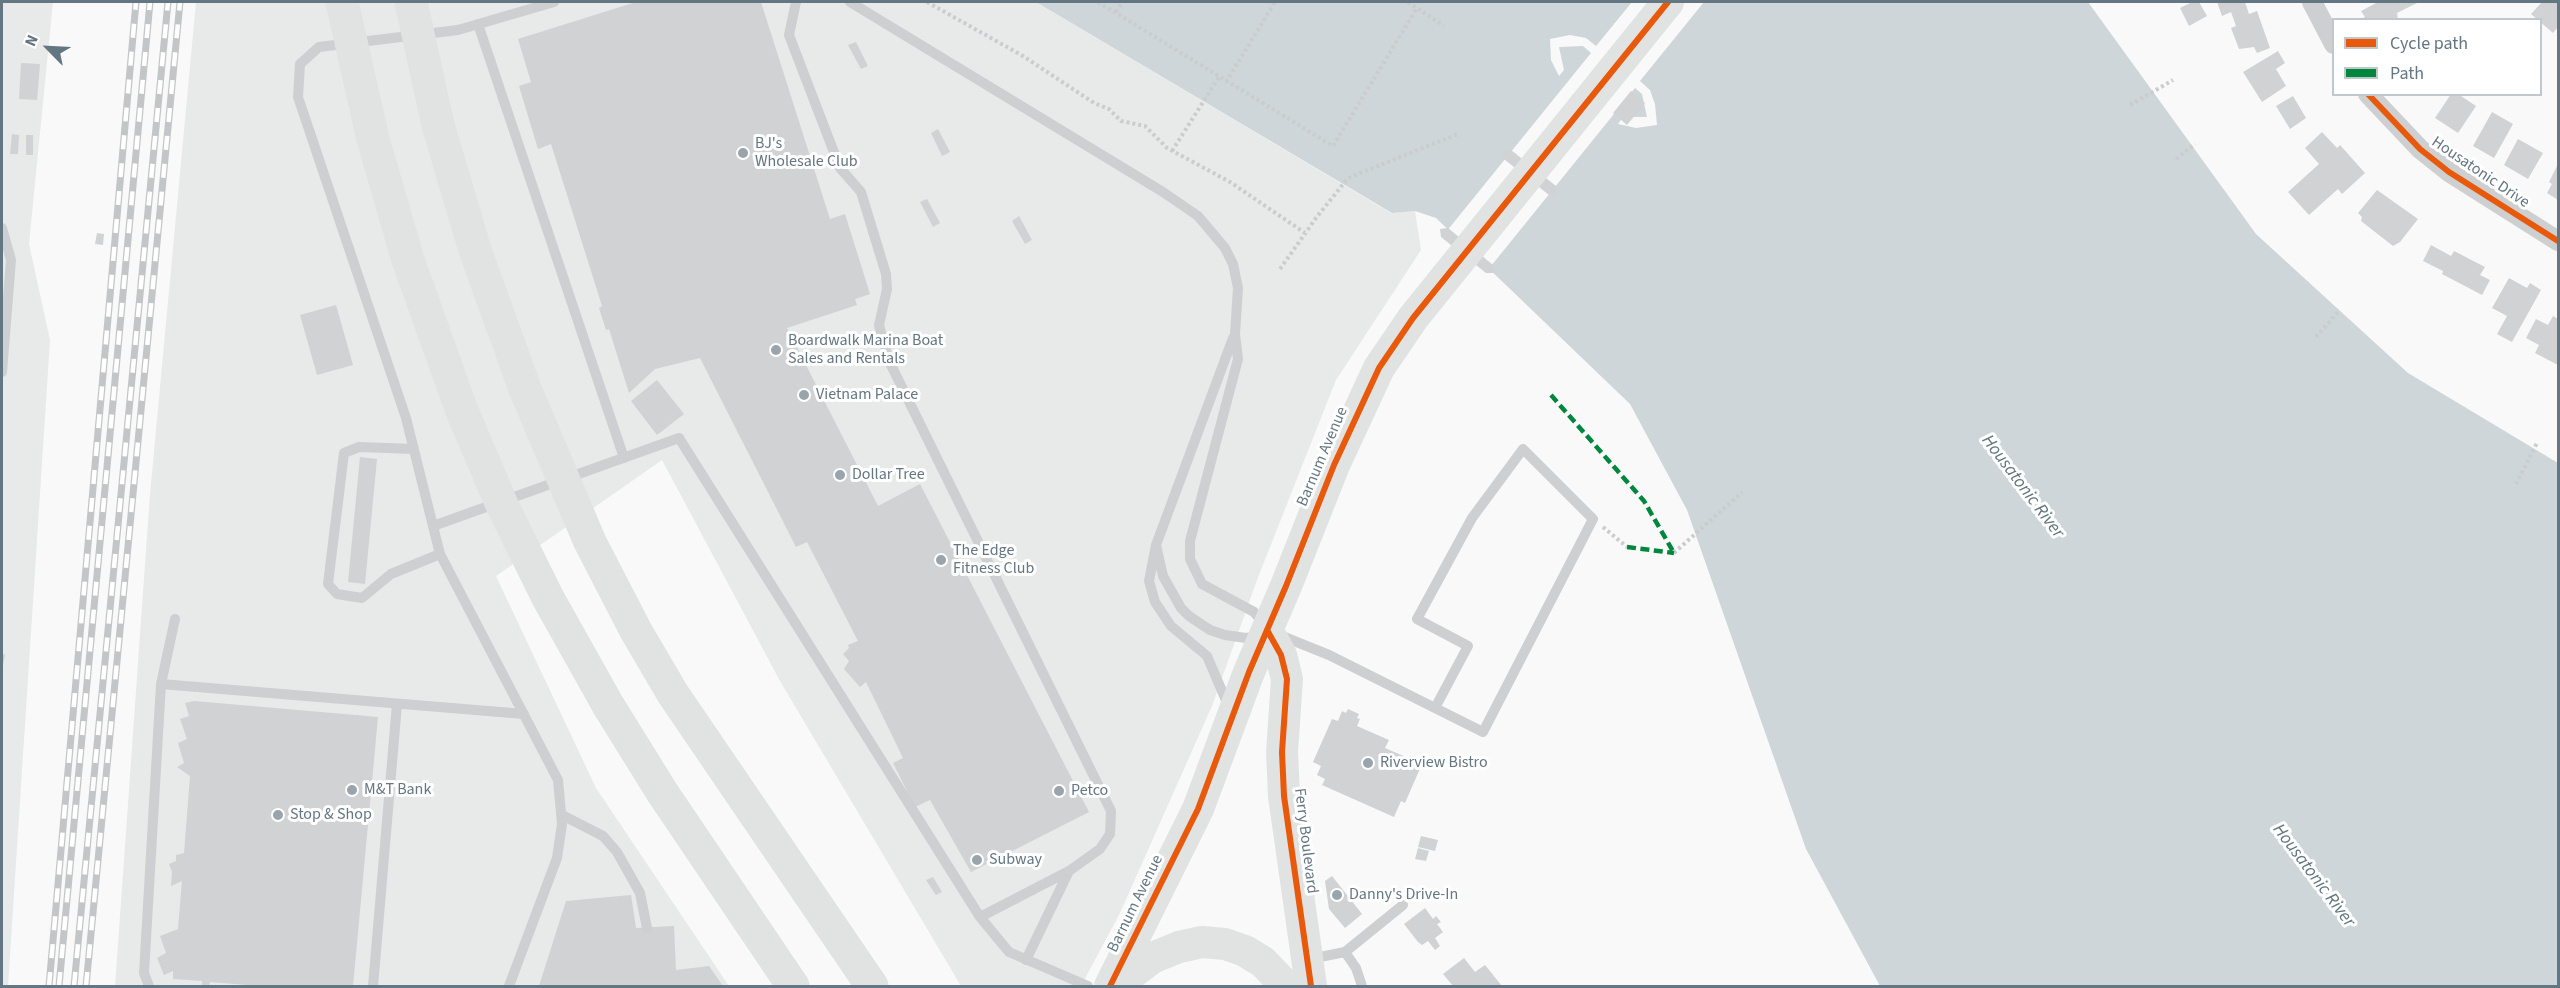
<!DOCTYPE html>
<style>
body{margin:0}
#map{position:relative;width:2560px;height:988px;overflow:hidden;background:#f9f9f9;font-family:"Source Sans 3",sans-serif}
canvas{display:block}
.frame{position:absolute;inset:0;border:3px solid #657683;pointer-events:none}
.legend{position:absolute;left:2332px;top:18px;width:210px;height:78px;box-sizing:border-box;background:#fff;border:2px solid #c1c8cd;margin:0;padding:8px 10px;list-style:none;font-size:18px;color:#657683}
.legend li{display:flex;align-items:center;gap:12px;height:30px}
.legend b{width:30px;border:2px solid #c1c8cd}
.north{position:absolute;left:18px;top:18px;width:60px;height:60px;-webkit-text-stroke:4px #fff;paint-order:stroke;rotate:294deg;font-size:16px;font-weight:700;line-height:24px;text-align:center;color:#657683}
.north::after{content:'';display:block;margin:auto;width:21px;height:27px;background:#657683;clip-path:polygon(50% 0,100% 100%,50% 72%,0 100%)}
</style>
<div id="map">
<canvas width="2560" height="988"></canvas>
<div class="frame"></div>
<ul class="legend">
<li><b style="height:8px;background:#e8590c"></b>Cycle path</li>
<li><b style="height:8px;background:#00873e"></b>Path</li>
</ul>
<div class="north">N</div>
</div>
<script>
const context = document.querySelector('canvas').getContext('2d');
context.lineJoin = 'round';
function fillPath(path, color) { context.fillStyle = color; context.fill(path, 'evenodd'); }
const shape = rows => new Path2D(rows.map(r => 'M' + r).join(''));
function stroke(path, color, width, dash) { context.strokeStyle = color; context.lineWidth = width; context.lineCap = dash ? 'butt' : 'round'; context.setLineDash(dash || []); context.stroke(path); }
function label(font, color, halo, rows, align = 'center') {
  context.font = font + ' "Source Sans 3",sans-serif'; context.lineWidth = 6; context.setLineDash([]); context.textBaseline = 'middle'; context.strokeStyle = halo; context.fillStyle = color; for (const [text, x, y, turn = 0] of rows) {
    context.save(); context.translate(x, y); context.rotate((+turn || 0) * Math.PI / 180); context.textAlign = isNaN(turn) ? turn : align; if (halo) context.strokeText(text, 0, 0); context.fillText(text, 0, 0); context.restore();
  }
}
fillPath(shape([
 [2,2,53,2,29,244,50,340,8,986,2,986],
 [196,2,1036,2,1391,213,1415,211,1421,250,1336,380,1257,580,1212,706,1120,913,1081,986,961,986,780,681,662,460,496,576,596,788,729,986,115,986,150,494]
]), '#e8e9e9');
fillPath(shape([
 [1036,2,2088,2,2256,234,2408,373,2558,463,2558,986,1880,986,1806,849,1687,510,1630,404,1436,218,1415,211,1392,213]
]), '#ced6d9');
fillPath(shape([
 [1632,2,1704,2,1640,81,1650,90,1655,104,1657,125,1636,128,1618,124,1623,117,1647,117,1642,94,1635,88,1487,271,1446,232,1591,53,1583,46,1559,47,1564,70,1559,76,1551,60,1550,39,1570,35,1586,38,1596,46]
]), '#f9f9f9');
fillPath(shape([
 [636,2,761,2,830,219,845,214,870,294,855,299,857,305,787,328,878,506,920,484,1089,812,971,872,930,800,915,807,893,763,903,758,866,682,860,687,844,669,849,661,843,654,849,648,848,645,858,641,807,542,796,547,700,358,655,369,629,393,609,329,606,330,599,308,602,306,551,144,538,149,519,86,531,82,518,39],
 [2192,2,2199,2,2207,16,2189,26,2180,8],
 [2217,2,2245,2,2249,14,2257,11,2270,48,2257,53,2254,47,2239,49,2231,28,2236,26,2231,12,2222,16],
 [2378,2,2419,2,2397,13,2398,20,2360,20,2365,17,2361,11],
 [2542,2,2558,2,2558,27,2553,33,2531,14],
 [856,42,868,66,861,69,848,45],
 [2278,51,2285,63,2276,69,2286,86,2262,102,2243,72],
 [21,63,40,64,37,100,19,99],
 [1631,91,1645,103,1627,125,1613,113],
 [2451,94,2458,94,2476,106,2458,133,2435,118],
 [2293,96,2306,118,2290,129,2276,106],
 [2492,112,2513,124,2494,158,2473,146],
 [938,129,950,152,942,156,931,133],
 [2322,132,2337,148,2340,145,2365,173,2342,194,2338,189,2309,215,2288,192,2319,164,2305,148],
 [12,134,19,135,18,154,10,154],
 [26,135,33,135,33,155,26,155],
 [2518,139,2543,153,2528,179,2504,165],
 [1511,150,1556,186,1557,194,1549,195,1504,159,1503,151],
 [2558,164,2558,200,2547,193,2552,184,2549,182],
 [2377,190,2418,219,2400,242,2393,246,2361,221,2362,217,2358,213],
 [927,199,940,223,933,227,920,202],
 [1019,216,1032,240,1025,244,1012,221],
 [1448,228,1493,265,1494,273,1486,273,1441,237,1440,229],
 [97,233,104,234,103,245,95,244],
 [2431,245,2451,256,2454,251,2485,267,2480,275,2490,280,2482,295,2442,274,2443,271,2423,261],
 [2509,278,2527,288,2530,283,2541,290,2512,342,2497,334,2507,316,2492,308],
 [336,305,353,365,317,375,300,315],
 [2553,316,2558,319,2558,365,2535,353,2539,345,2526,338,2536,319,2548,325],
 [657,380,684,414,657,435,631,401],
 [360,457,377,459,365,584,348,582],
 [2,653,5,655,2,671],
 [194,701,378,717,353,986,260,986,210,982,209,986,202,986,202,981,173,979,173,971,164,975,157,958,166,953,160,936,178,929,182,881,171,886,172,872,169,864,176,861,176,855,184,853,190,776,177,767,184,763,178,743,187,739,180,719,189,716,185,703],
 [1348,709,1359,714,1357,718,1360,719,1357,726,1389,740,1385,748,1422,764,1405,803,1401,801,1394,817,1322,785,1325,779,1317,775,1321,766,1313,762,1332,719,1338,721,1342,711,1346,713],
 [1421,836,1438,840,1435,851,1418,847],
 [1418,848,1429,851,1426,861,1415,859],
 [1332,876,1362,914,1345,928,1329,909,1325,881],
 [933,877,942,892,936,895,926,880],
 [631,895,636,928,674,926,676,970,709,966,723,986,539,986,566,901],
 [1425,908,1433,919,1436,916,1441,922,1437,924,1443,932,1435,938,1440,946,1435,950,1428,941,1422,945,1418,942,1404,924],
 [1464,958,1475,972,1485,965,1502,986,1453,986,1443,974]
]), '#d0d2d3');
stroke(shape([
 [927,2,1023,56,1094,103,1109,109,1121,121,1145,126,1167,148,1230,182,1305,233],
 [1098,2,1333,146,1417,8],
 [1408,2,1444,26],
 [1116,12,1122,2],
 [1226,82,1275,2],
 [2130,105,2173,80],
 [1172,151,1219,77],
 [2176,159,2195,144],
 [1280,269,1316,218,1348,178,1458,134],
 [2316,337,2338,312],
 [2516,484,2537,443],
 [1603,527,1627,547],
 [1674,553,1742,492]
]), '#cbcccd', 4, [3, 3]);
stroke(shape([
 [796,2,789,35,840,168,861,192,886,274,887,289,879,325,889,361,1111,811,1110,834,1100,849,1069,871,1026,960],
 [850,2,1163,192,1198,216,1225,248,1233,264,1238,288,1235,334,1238,359,1190,541,1190,559,1202,584,1254,612,1265,626],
 [478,24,624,458],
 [2,228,11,260,2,372],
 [1233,338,1156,545,1163,576,1181,608,1189,616,1210,630,1225,635,1246,638,1259,635],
 [414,449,359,447,344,453,328,584,337,594,362,598,391,574,440,554],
 [433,526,679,438,980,917],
 [1156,545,1149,581,1155,602,1171,626,1207,656,1228,705],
 [1277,634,1329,655,1483,732,1593,519,1523,449,1472,518,1417,619,1468,646,1435,708],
 [161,684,175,619],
 [562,815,603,836,617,852,640,893,647,928],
 [1069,871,980,917,1009,952,1088,986],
 [1345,952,1403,905],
 [1310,959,1345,952,1356,968,1362,986],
 [149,986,144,973,161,684,524,714],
 [373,986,397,704],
 [509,986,557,858,562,824,558,780,440,554,406,418,298,97,300,64,319,47,458,30,554,2]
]), '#cecfd0', 10);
stroke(shape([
 [2312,2,2334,44],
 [2368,94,2420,149,2449,172,2558,241]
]), '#cecfd0', 20);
stroke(shape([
 [1267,630,1281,655,1287,679,1282,752,1284,796,1311,986],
 [1110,986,1198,809,1249,672,1286,586,1334,465,1379,368,1413,318,1668,2],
 [1115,986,1152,958,1179,947,1202,942,1225,944,1245,951,1263,962,1286,986]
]), '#e1e2e2', 32);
stroke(shape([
 [342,2,373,139,408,260,462,411,502,505,548,598,608,705,662,792,793,986],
 [411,2,438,125,475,250,525,389,590,542,636,631,673,694,872,986]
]), '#e1e2e2', 33);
const rail = shape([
 [49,986,136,2],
 [59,986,150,2],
 [74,986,168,2],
 [86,986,180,2]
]);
stroke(rail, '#c3c5c6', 7);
stroke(rail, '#fff', 4.5, [14]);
stroke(shape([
 [1551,395,1644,501,1674,553],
 [1627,547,1674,553]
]), '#00873e', 4.5, [9, 4.5]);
stroke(shape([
 [2368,94,2420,149,2449,172,2558,241],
 [1267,630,1281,655,1287,679,1282,752,1284,796,1311,986],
 [1110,986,1198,809,1249,672,1286,586,1334,465,1379,368,1413,318,1668,2]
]), '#e8590c', 6);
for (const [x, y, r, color] of [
 [743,153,6,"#99a4ac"],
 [776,350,6,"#99a4ac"],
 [804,395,6,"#99a4ac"],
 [840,475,6,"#99a4ac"],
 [941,560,6,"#99a4ac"],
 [1368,763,6,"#99a4ac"],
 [352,790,6,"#99a4ac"],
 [1059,791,6,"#99a4ac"],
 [278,815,6,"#99a4ac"],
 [977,860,6,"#99a4ac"],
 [1337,895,6,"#99a4ac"]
]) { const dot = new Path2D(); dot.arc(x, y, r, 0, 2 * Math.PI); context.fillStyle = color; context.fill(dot); stroke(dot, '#fff', 2); }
label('16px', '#657683', '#fff', [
 ["BJ's",755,144],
 ["Wholesale Club",755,162],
 ["Boardwalk Marina Boat",788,341],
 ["Sales and Rentals",788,359],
 ["Vietnam Palace",816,395],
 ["Dollar Tree",852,475],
 ["The Edge",953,551],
 ["Fitness Club",953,569],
 ["Riverview Bistro",1380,763],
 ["M&T Bank",364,790],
 ["Petco",1071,791],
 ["Stop & Shop",290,815],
 ["Subway",989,860],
 ["Danny's Drive-In",1349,895]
], 'left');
label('16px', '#657683', '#fff', [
 ["Housatonic Drive",2480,173,34],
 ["Barnum Avenue",1323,457,-67],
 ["Ferry Boulevard",1305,841,83],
 ["Barnum Avenue",1136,904,-64]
]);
label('italic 18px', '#60757c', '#fff', [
 ["Housatonic River",2022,487,53],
 ["Housatonic River",2313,876,53]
]);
</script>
